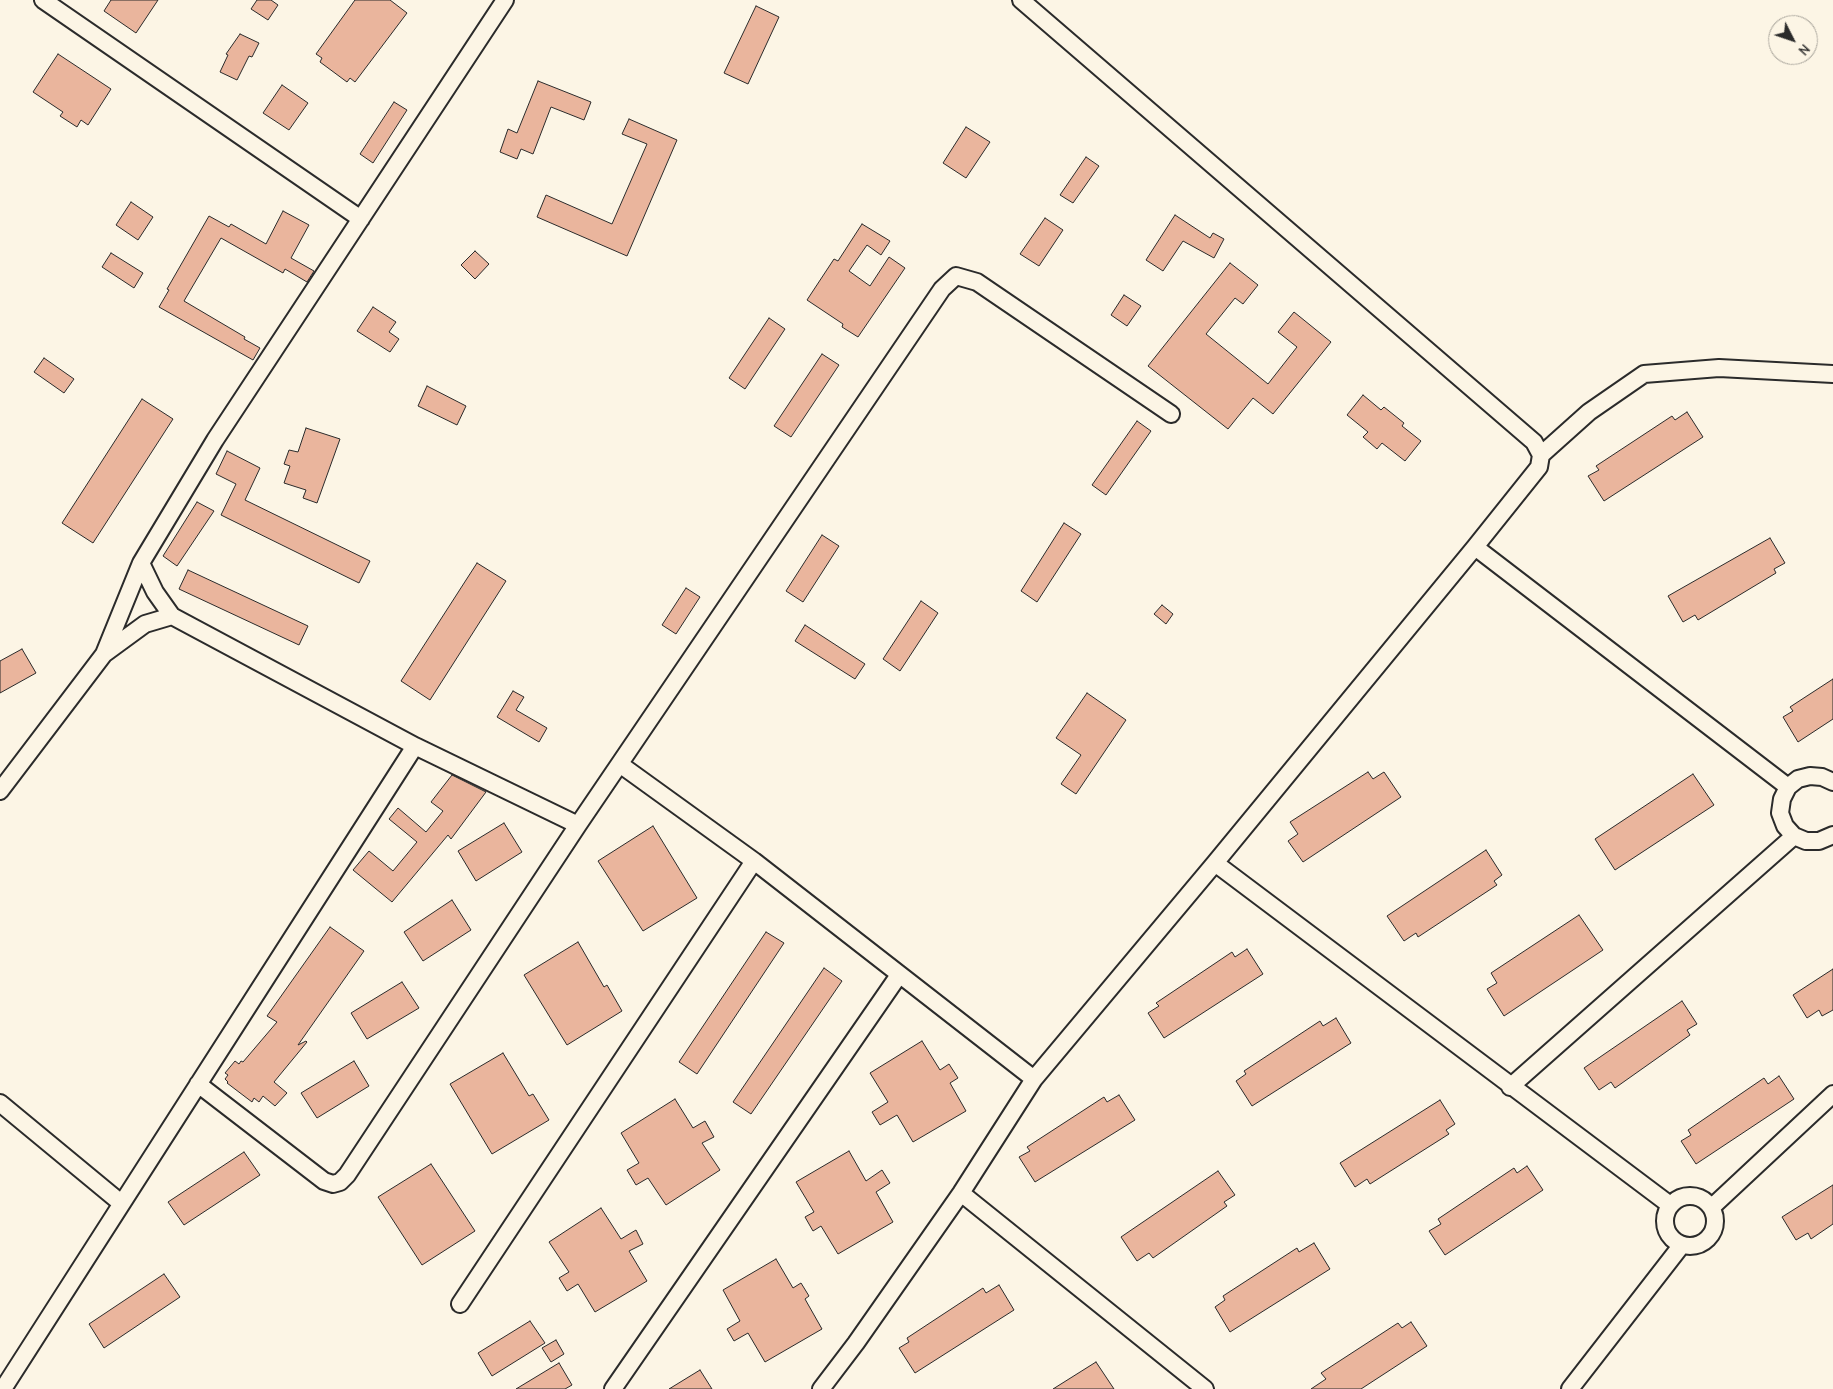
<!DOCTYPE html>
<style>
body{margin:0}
#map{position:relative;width:1833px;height:1389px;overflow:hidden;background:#fcf5e5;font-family:"Comic Neue",sans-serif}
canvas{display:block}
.north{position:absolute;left:1768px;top:15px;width:50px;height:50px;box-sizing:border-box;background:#fcf5e5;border:1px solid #a8a49b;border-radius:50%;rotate:131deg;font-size:14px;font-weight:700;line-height:20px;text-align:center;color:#2b2b2b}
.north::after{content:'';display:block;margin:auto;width:18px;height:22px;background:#2b2b2b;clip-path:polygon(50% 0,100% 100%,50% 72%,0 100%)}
</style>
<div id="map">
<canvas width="1833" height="1389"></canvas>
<div class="north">N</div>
</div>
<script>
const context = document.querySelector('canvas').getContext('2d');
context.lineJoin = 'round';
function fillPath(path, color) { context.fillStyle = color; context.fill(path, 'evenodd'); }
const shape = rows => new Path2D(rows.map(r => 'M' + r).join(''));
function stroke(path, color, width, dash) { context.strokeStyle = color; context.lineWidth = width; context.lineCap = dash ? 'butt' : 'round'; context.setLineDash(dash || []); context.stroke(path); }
const building = shape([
 [111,0,158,0,136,33,104,11,111,0],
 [257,0,271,0,278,5,268,20,251,9,257,0],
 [355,0,390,0,407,13,355,82,350,78,347,82,320,62,322,58,316,54,355,0],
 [756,6,779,17,748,84,724,73,756,6],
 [240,34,259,43,252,57,249,56,237,80,220,72,228,55,226,54,240,34],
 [58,54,111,89,88,125,81,120,77,127,60,116,63,112,33,92,58,54],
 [538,81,591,102,584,120,551,107,533,154,521,149,517,159,500,152,508,129,517,133,538,81],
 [282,85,308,103,289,130,263,113,282,85],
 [394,102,407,110,373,163,360,154,394,102],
 [629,119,677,140,627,256,537,217,546,195,612,224,647,144,622,134,629,119],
 [966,127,990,142,966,178,943,163,966,127],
 [1086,157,1099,166,1073,203,1060,195,1086,157],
 [131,202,153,217,138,240,116,225,131,202],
 [283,211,309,225,291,258,314,271,307,282,285,269,283,273,221,238,184,301,245,337,244,339,260,348,253,360,159,307,169,290,167,289,209,216,229,227,231,224,266,244,283,211],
 [1175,215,1210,238,1213,233,1224,239,1214,258,1183,241,1163,271,1146,260,1175,215],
 [1045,218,1063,230,1039,266,1020,254,1045,218],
 [862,224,890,241,881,255,867,245,849,271,870,286,889,257,905,268,858,337,842,327,843,324,807,300,834,259,838,261,862,224],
 [475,251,489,264,475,279,461,265,475,251],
 [111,253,143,273,134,288,102,267,111,253],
 [1230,263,1258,285,1243,304,1235,298,1206,334,1268,384,1297,347,1278,332,1294,312,1331,342,1273,414,1253,398,1228,429,1148,366,1230,263],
 [1124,295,1141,306,1127,326,1111,315,1124,295],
 [373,307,396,322,389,332,399,339,390,352,357,331,373,307],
 [769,318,785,329,745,389,729,378,769,318],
 [822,354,839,365,791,437,774,426,822,354],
 [44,358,74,379,64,393,34,372,44,358],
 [427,386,466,406,457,425,418,406,427,386],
 [1363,395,1381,410,1384,407,1404,423,1402,426,1421,441,1405,461,1382,443,1377,449,1363,437,1368,432,1347,415,1363,395],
 [142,399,173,419,93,543,62,523,142,399],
 [1687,412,1703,437,1604,501,1588,476,1599,470,1596,466,1672,416,1675,420,1687,412],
 [1137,421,1151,431,1106,495,1092,485,1137,421],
 [306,428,340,439,317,503,303,498,306,490,284,483,290,466,284,464,289,450,298,452,306,428],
 [227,451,260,468,245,500,370,561,359,583,221,515,236,484,216,474,227,451],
 [197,502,214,511,177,566,163,556,197,502],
 [1064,523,1081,534,1037,602,1021,591,1064,523],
 [822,535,839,546,803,602,786,591,822,535],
 [1770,538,1785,563,1774,569,1776,573,1698,620,1695,615,1683,622,1668,596,1770,538],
 [477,563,506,581,430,700,401,681,477,563],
 [188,570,308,626,299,645,179,589,188,570],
 [686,588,700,597,676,634,662,625,686,588],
 [921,601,938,613,900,671,883,659,921,601],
 [1162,605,1173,614,1166,624,1154,614,1162,605],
 [805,625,865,664,855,679,795,641,805,625],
 [22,649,36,673,0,693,0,661,22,649],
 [1833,679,1833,719,1798,742,1783,717,1793,711,1790,707,1833,679],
 [513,691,524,697,516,710,547,728,539,742,497,717,513,691],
 [1087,693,1126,720,1076,794,1061,784,1081,755,1056,738,1087,693],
 [1368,772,1373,779,1384,772,1401,797,1303,862,1288,841,1298,834,1290,822,1368,772],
 [1693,774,1714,805,1615,870,1595,839,1693,774],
 [452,775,486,792,451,839,448,835,392,902,353,870,369,851,393,871,417,842,389,819,398,808,426,832,443,811,431,802,452,775],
 [504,823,522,852,476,881,458,851,504,823],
 [653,826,697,898,643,931,598,861,653,826],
 [1486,850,1502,875,1494,881,1497,885,1418,937,1416,933,1404,941,1387,916,1486,850],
 [452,900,471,930,423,961,404,932,452,900],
 [1579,915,1603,950,1504,1016,1487,989,1497,983,1491,973,1579,915],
 [330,927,364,951,298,1045,306,1041,307,1042,274,1082,287,1093,275,1106,263,1096,259,1102,254,1098,252,1102,227,1083,228,1082,225,1079,228,1075,225,1073,235,1061,239,1064,241,1061,243,1062,277,1022,267,1016,330,927],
 [766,932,784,943,697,1074,679,1062,766,932],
 [578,942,604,987,607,985,622,1011,567,1045,524,975,578,942],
 [1247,949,1263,974,1164,1038,1148,1013,1159,1006,1156,1003,1232,952,1235,957,1247,949],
 [824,968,842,981,751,1114,733,1102,824,968],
 [1833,969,1833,1010,1822,1016,1819,1010,1807,1018,1793,995,1833,969],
 [402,982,419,1008,367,1039,351,1013,402,982],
 [1682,1001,1697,1024,1687,1030,1690,1035,1615,1088,1611,1082,1599,1090,1584,1068,1682,1001],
 [1336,1018,1351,1043,1252,1106,1236,1081,1246,1074,1244,1071,1320,1021,1323,1026,1336,1018],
 [922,1041,940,1070,949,1064,958,1078,950,1083,966,1111,913,1142,897,1115,880,1125,872,1112,888,1102,870,1073,922,1041],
 [503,1053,529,1096,533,1094,549,1120,492,1154,450,1084,503,1053],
 [354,1061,369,1086,317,1118,301,1093,354,1061],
 [1779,1076,1794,1099,1696,1164,1681,1141,1691,1135,1688,1130,1764,1078,1768,1084,1779,1076],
 [1119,1095,1135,1120,1035,1182,1019,1157,1030,1151,1027,1147,1104,1097,1107,1102,1119,1095],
 [675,1099,693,1128,705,1121,714,1137,702,1143,720,1170,666,1205,648,1178,636,1185,627,1170,639,1163,621,1133,675,1099],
 [1440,1100,1455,1124,1446,1130,1449,1134,1370,1184,1367,1179,1355,1187,1340,1163,1440,1100],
 [849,1151,866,1181,882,1170,890,1183,876,1192,893,1222,838,1254,821,1226,813,1231,805,1217,814,1212,796,1182,849,1151],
 [244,1152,260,1175,184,1225,168,1202,244,1152],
 [431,1164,475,1231,422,1265,378,1197,431,1164],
 [1527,1166,1543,1190,1445,1255,1429,1231,1441,1224,1438,1219,1514,1168,1517,1173,1527,1166],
 [1218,1171,1235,1195,1224,1202,1227,1206,1153,1258,1149,1253,1137,1261,1121,1237,1218,1171],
 [1833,1185,1833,1224,1811,1239,1808,1233,1796,1240,1782,1217,1833,1185],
 [601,1208,621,1239,636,1230,643,1244,629,1251,647,1281,595,1312,578,1284,567,1291,559,1278,569,1272,549,1242,601,1208],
 [1314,1243,1330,1269,1230,1332,1215,1307,1225,1300,1223,1296,1297,1248,1299,1252,1314,1243],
 [776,1259,793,1288,801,1283,809,1296,805,1299,822,1329,765,1362,748,1333,734,1341,727,1329,740,1321,723,1290,776,1259],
 [164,1274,180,1297,104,1348,89,1324,164,1274],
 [999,1285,1014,1310,915,1373,899,1348,909,1342,907,1338,983,1288,986,1293,999,1285],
 [530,1321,545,1343,492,1376,478,1353,530,1321],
 [1411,1322,1427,1346,1361,1389,1311,1389,1326,1379,1321,1373,1398,1323,1402,1328,1411,1322],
 [556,1340,564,1354,551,1362,542,1348,556,1340],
 [1096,1362,1114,1389,1053,1389,1096,1362],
 [559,1363,572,1385,565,1389,516,1389,559,1363],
 [700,1370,712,1389,669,1389,700,1370]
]);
fillPath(building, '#eab59d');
stroke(building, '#2b2b2b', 1);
const minor = shape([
 [43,0,361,219],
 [1021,0,1534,442,1541,455],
 [1475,547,1788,787],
 [104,654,145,624,172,616],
 [415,746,578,825],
 [621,765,754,861,1034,1079],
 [1833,782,1822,777,1810,776,1798,779,1788,787,1782,799,1780,813,1785,826,1794,836,1806,841,1819,841,1833,835],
 [0,791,104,654,141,563],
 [1215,863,1670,1205],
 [198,1084,324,1181,333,1184,340,1182,347,1175,578,825,942,289,956,276,977,282,1171,414],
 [1510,1087,1794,836],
 [0,1103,121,1203],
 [961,1193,1205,1389],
 '1665 1221a25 25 0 1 1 50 0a25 25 0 1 1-50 0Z',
 [1712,1207,1833,1094],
 [460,1304,754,861],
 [3,1389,415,746,172,616,155,592,141,563,215,440,505,0],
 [613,1389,899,975],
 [821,1389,856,1343,961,1193,1034,1079,1215,863,1475,547,1539,467,1541,455,1589,412,1644,374,1719,368,1833,374],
 [1570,1389,1681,1246]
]);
stroke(minor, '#2b2b2b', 20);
stroke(minor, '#fcf5e5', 16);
</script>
